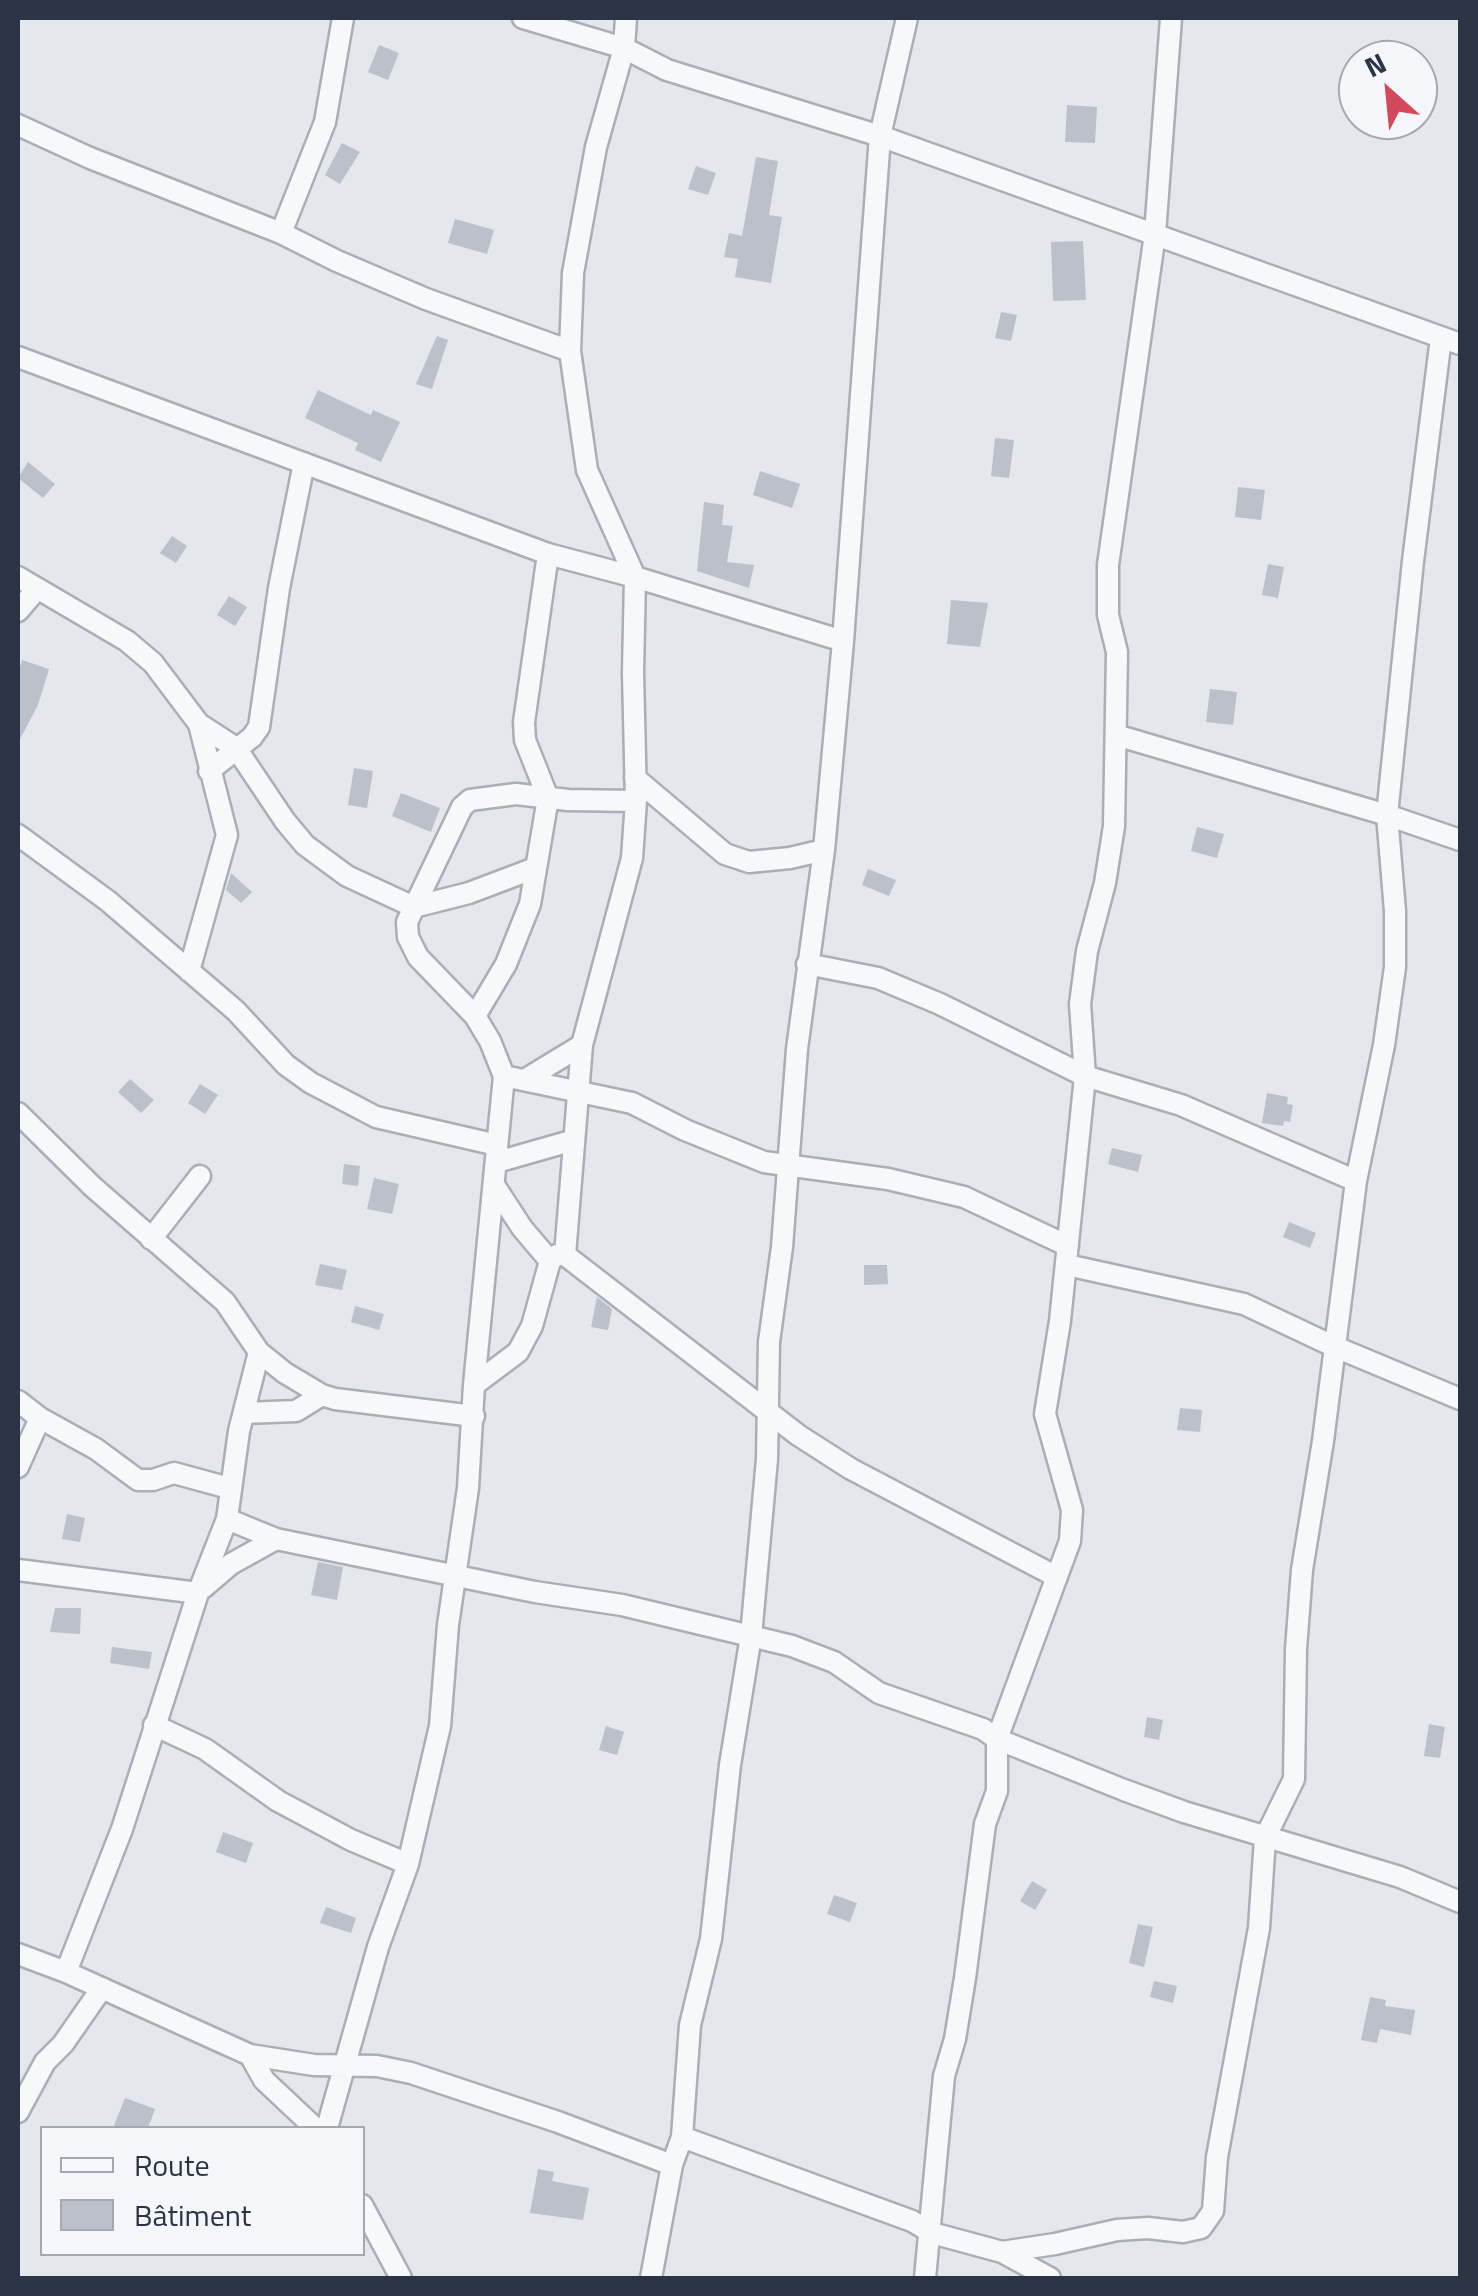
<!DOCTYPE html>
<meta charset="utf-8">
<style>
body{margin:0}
#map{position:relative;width:1478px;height:2296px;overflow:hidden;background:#e4e7ec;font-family:"Titillium Web",sans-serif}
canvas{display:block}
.frame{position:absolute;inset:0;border:20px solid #2b3445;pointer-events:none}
.legend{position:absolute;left:40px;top:2126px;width:325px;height:130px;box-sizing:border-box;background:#f4f6f9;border:2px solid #a4a8b1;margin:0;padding:12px 18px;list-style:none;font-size:30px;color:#2b3445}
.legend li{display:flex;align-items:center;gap:20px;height:50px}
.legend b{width:50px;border:2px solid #a4a8b1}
.north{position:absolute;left:1338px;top:40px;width:100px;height:100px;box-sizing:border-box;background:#f4f6f9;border:2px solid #a4a8b1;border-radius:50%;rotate:333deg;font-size:28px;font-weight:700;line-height:40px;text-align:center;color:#2b3445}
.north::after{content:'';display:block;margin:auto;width:35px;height:45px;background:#d1495b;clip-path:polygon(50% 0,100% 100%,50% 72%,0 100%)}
</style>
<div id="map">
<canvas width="1478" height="2296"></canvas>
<div class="frame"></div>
<ul class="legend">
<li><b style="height:12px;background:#f7f8fa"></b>Route</li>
<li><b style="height:28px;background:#bbc0ca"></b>Bâtiment</li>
</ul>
<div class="north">N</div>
</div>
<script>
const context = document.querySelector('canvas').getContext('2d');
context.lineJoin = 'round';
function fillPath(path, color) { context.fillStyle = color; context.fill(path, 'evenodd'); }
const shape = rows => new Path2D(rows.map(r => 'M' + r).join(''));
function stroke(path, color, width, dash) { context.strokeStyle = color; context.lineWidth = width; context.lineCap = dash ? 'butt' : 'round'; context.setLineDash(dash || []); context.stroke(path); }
fillPath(shape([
 [379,45,399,53,388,80,368,72],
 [1067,105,1097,107,1095,143,1065,142],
 [342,143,360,152,340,184,325,175],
 [756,157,778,161,769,215,782,217,771,283,735,277,738,259,724,257,729,233,742,236],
 [696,166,716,173,708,195,688,189],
 [455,219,494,230,487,254,448,243],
 [1083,241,1086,300,1053,301,1051,242],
 [1001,312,1017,315,1011,341,995,338],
 [437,336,448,340,432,389,416,384],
 [318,390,371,415,373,410,400,422,381,462,355,450,358,443,305,418],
 [995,438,1014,440,1009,478,991,476],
 [28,462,55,484,43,498,18,478],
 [760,471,800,484,792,508,753,495],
 [1238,487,1265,490,1261,520,1235,517],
 [704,502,724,505,722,525,733,526,727,562,754,565,749,588,697,571],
 [172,536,187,546,176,563,160,553],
 [1268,564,1284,567,1278,598,1262,595],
 [229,596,247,607,235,626,217,615],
 [951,600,988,603,980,647,947,644],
 [22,660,49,669,38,705,18,743,18,674],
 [1210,689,1237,692,1233,725,1206,722],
 [354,768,373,771,367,808,348,805],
 [401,793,440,808,431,832,392,816],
 [1197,827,1224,834,1217,858,1191,851],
 [868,869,896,880,889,896,862,885],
 [231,873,252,892,241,903,226,890],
 [130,1079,154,1100,141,1113,118,1092],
 [200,1084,218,1095,205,1114,188,1103],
 [1267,1093,1288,1097,1287,1104,1293,1105,1290,1122,1284,1121,1283,1126,1262,1123],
 [1112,1148,1142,1155,1138,1172,1108,1164],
 [344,1164,360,1166,358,1186,342,1184],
 [374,1178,399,1184,392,1214,367,1209],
 [1289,1222,1316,1233,1310,1248,1283,1237],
 [320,1264,347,1270,342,1290,315,1285],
 [864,1265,887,1265,888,1284,864,1285],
 [597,1297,612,1309,608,1330,591,1327],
 [355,1306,384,1314,379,1330,351,1322],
 [1180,1408,1202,1410,1200,1432,1177,1430],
 [67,1514,85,1518,80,1542,62,1539],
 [318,1562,343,1567,337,1600,311,1595],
 [55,1608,81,1608,80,1634,50,1632],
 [112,1647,152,1652,149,1669,110,1663],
 [1147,1717,1163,1720,1159,1740,1144,1737],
 [1429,1724,1445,1727,1440,1758,1424,1756],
 [606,1726,624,1732,617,1755,599,1750],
 [223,1832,253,1843,246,1863,216,1852],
 [1032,1881,1047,1890,1035,1910,1020,1901],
 [834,1895,857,1903,850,1922,827,1914],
 [326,1907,356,1918,351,1933,320,1923],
 [1138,1924,1153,1927,1144,1967,1129,1963],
 [1154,1981,1177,1986,1173,2003,1150,1997],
 [1370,1997,1386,2000,1385,2006,1415,2010,1411,2035,1380,2029,1377,2043,1361,2040],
 [125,2098,155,2109,148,2128,113,2128],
 [538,2169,554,2172,552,2181,589,2188,583,2220,530,2213]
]), '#bbc0ca');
const street = shape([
 [523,18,624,48,667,70,880,136,1460,344],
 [18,125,90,158,281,233,337,261,426,299,570,351],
 [281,233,325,122,343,18],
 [18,357,548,554,635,577,843,641],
 [18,577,127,641,153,663,199,724,236,748,285,821,305,845,347,876,414,907,469,893,535,868],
 [18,611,36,590],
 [1116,735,1387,815,1460,840],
 [209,771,252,737,259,727,279,588,304,463],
 [635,778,725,854,749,862,790,858,824,850],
 [18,835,108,901,236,1011,286,1065,311,1083,376,1117,497,1145],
 [807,964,878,978,940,1004,1085,1076,1181,1105,1356,1181],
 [189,971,227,835,199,724],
 [475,1016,506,964,530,904,548,798,525,740,524,722,548,554],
 [504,1076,632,1103,685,1130,764,1162,888,1179,964,1197,1068,1246],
 [526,1079,582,1045],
 [18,1113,93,1187,225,1302,259,1352,285,1373,322,1395,335,1399,474,1416],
 [497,1162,574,1140],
 [496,1188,522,1228,550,1261],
 [151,1239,200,1176],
 [565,1255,582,1045,632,858,636,801,633,673,635,577,587,470,570,351,573,273,596,147,624,48,626,18],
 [565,1255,798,1435,851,1469,1057,1577],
 [1067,1265,1244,1304,1333,1346,1460,1399],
 [474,1385,518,1352,532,1326,550,1261,557,1255,565,1255],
 [18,1401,40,1418,96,1449,138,1480,153,1480,174,1473,229,1488],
 [244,1413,296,1411,322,1395],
 [18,1467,40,1418],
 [227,1519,276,1539,535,1592,622,1605,792,1646,834,1662,879,1693,983,1729,997,1739,1124,1790,1184,1812,1400,1877,1460,1902],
 [18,1570,198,1593],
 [203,1588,231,1564,276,1539],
 [154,1725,205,1749,278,1801,351,1840,408,1864],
 [18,1954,66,1972,250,2055,314,2065,377,2066,411,2073,558,2122,672,2165],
 [66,1972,122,1829,198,1593,227,1519,239,1431,259,1352],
 [250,2055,264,2080,315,2128],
 [18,2112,45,2062,63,2044,102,1988],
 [327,2128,378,1947,408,1864,440,1726,448,1625,468,1488,474,1385,504,1076,490,1041,475,1016,418,957,408,937,407,922,462,807,470,800,516,794,568,800,636,801],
 [682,2137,912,2221,932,2233,1002,2252,1050,2278],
 [362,2205,401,2278],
 [1002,2252,1055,2244,1117,2230,1148,2228,1183,2232,1201,2228,1213,2211,1217,2157,1259,1928,1265,1838,1294,1779,1296,1649,1302,1570,1323,1441,1356,1181,1384,1045,1395,967,1395,911,1387,815,1413,561,1441,338],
 [651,2278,672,2165,682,2137,690,2025,711,1939,730,1765,751,1636,767,1459,769,1342,782,1247,797,1049,824,850,843,641,880,136,907,18],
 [925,2278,944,2076,955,2039,965,1978,985,1824,997,1791,997,1739,1070,1541,1072,1510,1045,1414,1060,1321,1082,1106,1085,1076,1080,1004,1087,951,1105,883,1114,826,1117,652,1108,615,1108,565,1155,234,1171,18]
]);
stroke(street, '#a9aeb7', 25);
stroke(street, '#f7f8fa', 20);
</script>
